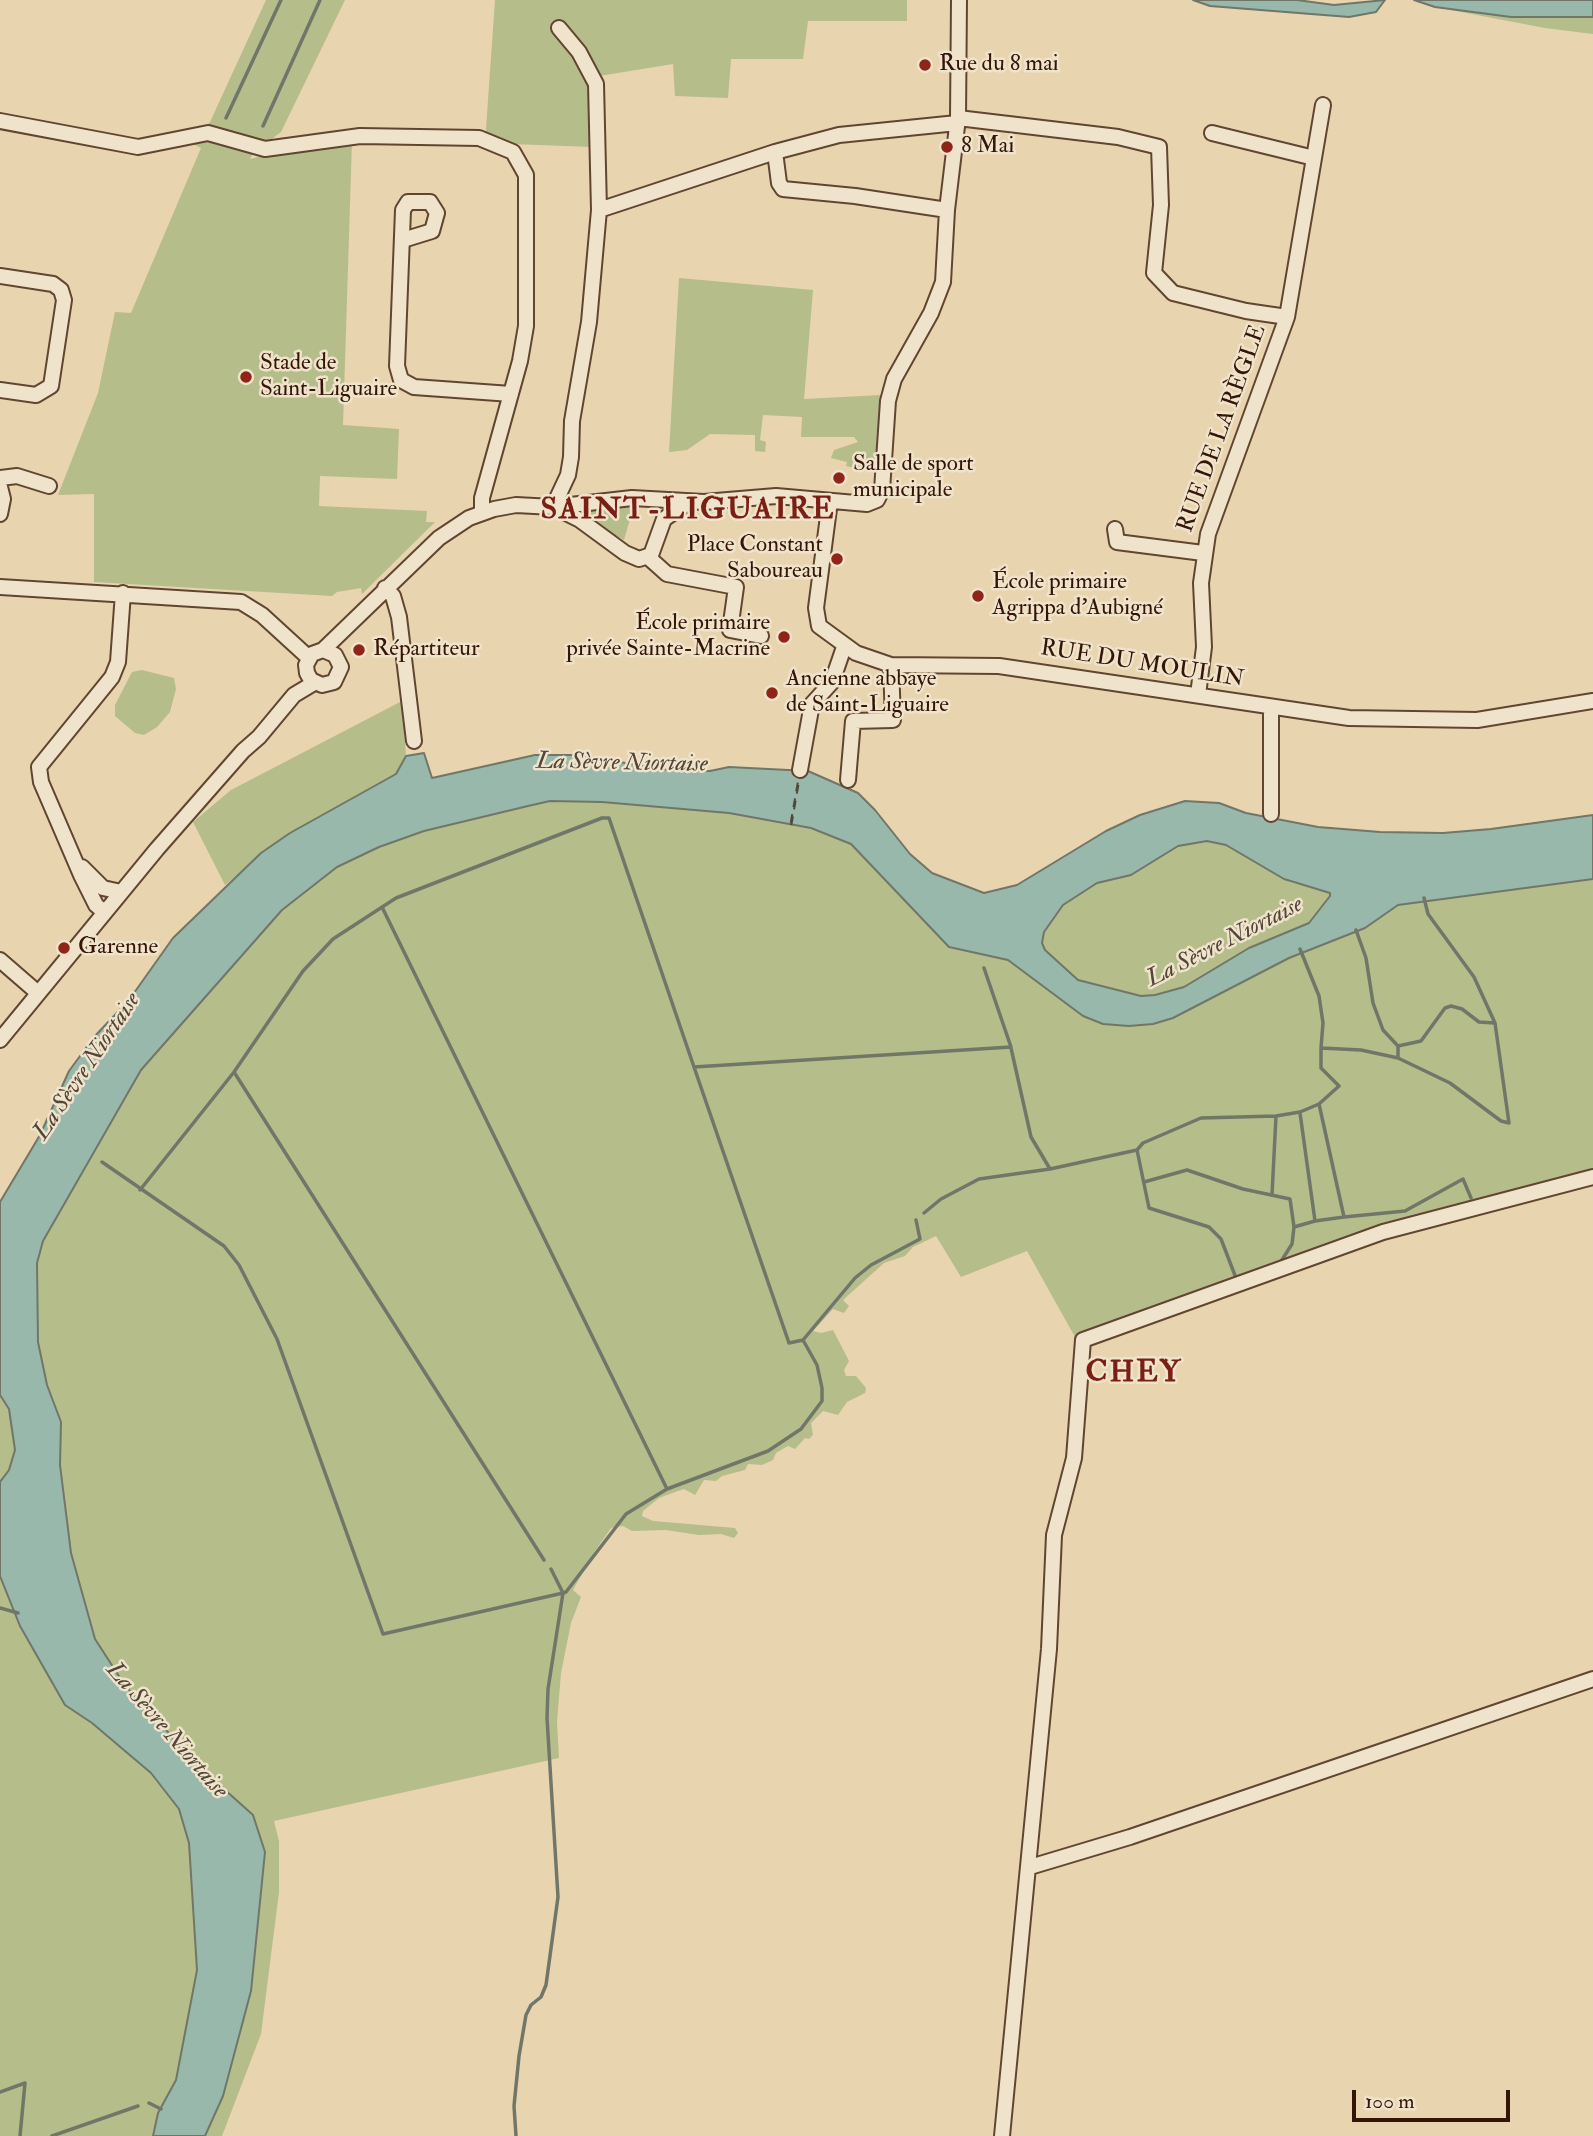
<!DOCTYPE html>
<meta charset="utf-8">
<style>
body{margin:0}
#map{position:relative;width:1593px;height:2136px;overflow:hidden;background:#e8d4af;font-family:"IM FELL Double Pica",serif}
canvas{display:block}
.scale{position:absolute;left:1352px;top:2090px;width:158px;height:32px;box-sizing:border-box;border:4px solid #351507;border-top:0;padding-left:9px;font-size:21px;line-height:24px;white-space:nowrap;color:#351507;-webkit-text-stroke:5px #f0e3cb;paint-order:stroke}
</style>
<div id="map">
<canvas width="1593" height="2136"></canvas>
<div class="scale">100 m</div>
</div>
<script>
const context = document.querySelector('canvas').getContext('2d');
context.lineJoin = 'round';
function fillPath(path, color) { context.fillStyle = color; context.fill(path, 'evenodd'); }
const shape = rows => new Path2D(rows.map(r => 'M' + r).join(''));
function stroke(path, color, width, dash) { context.strokeStyle = color; context.lineWidth = width; context.lineCap = dash ? 'butt' : 'round'; context.setLineDash(dash || []); context.stroke(path); }
function label(font, color, halo, rows, align = 'center') {
  context.font = font + ' "IM FELL Double Pica",serif'; context.lineWidth = 5; context.setLineDash([]); context.textBaseline = 'middle'; context.strokeStyle = halo; context.fillStyle = color; for (const [text, x, y, turn = 0] of rows) {
    context.save(); context.translate(x, y); context.rotate((+turn || 0) * Math.PI / 180); context.textAlign = isNaN(turn) ? turn : align; if (halo) context.strokeText(text, 0, 0); context.fillText(text, 0, 0); context.restore();
  }
}
fillPath(shape([
 [266,0,345,0,281,132,253,153,250,159,297,147,352,141,343,425,399,429,397,479,320,476,319,506,427,511,426,522,435,522,362,594,361,588,337,592,332,596,94,582,94,494,58,495,98,393,115,312,131,313,201,148,191,143,210,122],
 [495,0,907,0,907,21,808,21,803,59,731,59,728,98,675,96,673,64,599,76,592,147,485,143],
 [1414,0,1593,0,1593,34,1545,28,1435,7],
 [679,278,813,290,804,399,881,395,877,473,846,466,847,462,831,458,834,450,858,442,854,437,801,437,802,417,763,415,760,440,766,442,765,452,755,451,755,435,710,434,687,450,669,452],
 [625,502,634,505,624,540,587,519,590,505],
 [142,670,174,678,176,689,170,712,157,727,144,735,135,733,115,716,115,705,132,672],
 [402,701,406,756,396,774,290,833,225,885,193,822,231,790],
 [550,801,602,802,831,818,949,947,1044,932,1063,905,1097,883,1131,875,1178,846,1207,841,1226,845,1290,882,1330,893,1593,868,1593,1180,1473,1210,1229,1291,1088,1343,1075,1337,1027,1251,961,1277,936,1236,913,1247,905,1256,884,1263,843,1300,849,1306,844,1313,833,1309,813,1331,821,1333,833,1330,849,1361,844,1370,846,1376,856,1376,866,1388,865,1393,847,1402,838,1415,823,1411,811,1423,813,1435,809,1439,805,1438,795,1449,788,1446,776,1453,773,1460,762,1465,748,1464,745,1470,722,1476,716,1481,704,1480,695,1495,684,1489,675,1492,659,1498,643,1511,642,1516,653,1521,735,1528,738,1533,734,1538,721,1534,699,1535,666,1530,632,1531,623,1526,611,1528,595,1551,573,1590,581,1597,571,1623,561,1673,557,1722,559,1758,274,1821,279,1841,279,1892,261,2034,222,2136,0,2136,0,1357,38,1342,35,1288,37,1263,43,1241,141,1070,282,910,337,867,379,847,424,831]
]), '#b5bd8b');
const water = shape([
 [1193,0,1297,0,1334,5,1385,0,1376,12,1349,17,1210,6,1193,0],
 [1414,0,1593,0,1593,17,1511,17,1435,7,1414,0],
 [424,753,432,778,535,755,577,755,668,770,710,771,729,767,808,771,858,793,875,810,910,854,932,873,984,893,1017,885,1106,831,1140,815,1185,801,1219,803,1246,813,1318,827,1380,832,1443,833,1491,829,1593,815,1593,879,1398,905,1365,928,1289,958,1173,1018,1153,1024,1129,1026,1103,1024,1083,1016,1008,960,949,947,851,844,811,828,729,813,602,802,550,801,528,806,424,831,379,847,337,867,282,910,141,1070,43,1241,37,1263,38,1342,47,1385,61,1422,60,1465,71,1553,95,1639,126,1687,153,1713,185,1754,253,1815,265,1852,251,1991,223,2096,205,2136,153,2136,158,2113,176,2080,197,1970,189,1843,179,1809,151,1773,92,1723,65,1705,20,1626,0,1576,0,1482,9,1470,15,1450,9,1409,0,1395,0,1202,40,1135,69,1071,94,1037,129,1000,173,938,261,853,290,833,396,774,406,756,424,753],
 [1207,841,1226,845,1284,879,1330,893,1330,896,1309,923,1249,948,1184,987,1155,995,1141,996,1078,980,1045,950,1042,943,1044,932,1063,905,1097,883,1131,875,1178,846,1207,841]
]);
fillPath(water, '#97b8aa');
stroke(water, '#707769', 2);
stroke(shape([
 [226,118,281,0],
 [263,126,320,0],
 [382,907,667,1489],
 [1356,930,1366,958,1373,1003,1383,1030,1398,1046,1398,1058],
 [1300,949,1319,996,1323,1023,1321,1048],
 [1398,1046,1421,1041,1445,1008,1451,1006,1462,1009,1479,1022,1495,1023],
 [694,1067,789,1343,803,1340,855,1278,871,1265,920,1239,916,1220],
 [234,1072,544,1560],
 [1137,1150,1143,1143,1201,1118,1276,1116,1300,1112,1319,1104,1339,1086,1321,1068,1321,1048,1361,1050,1398,1058,1450,1083,1501,1121,1509,1123,1495,1023,1474,977,1428,914,1424,898],
 [102,1162,224,1246,239,1265,277,1339,383,1634,563,1593,548,1689,547,1718,558,1897,546,1985,541,1997,531,2005,526,2015,519,2056,514,2106,516,2136],
 [1050,1169,1137,1150,1149,1208,1209,1227,1221,1239,1236,1278,1240,1276],
 [1144,1182,1187,1170,1243,1189,1290,1199,1294,1227,1292,1244,1280,1263],
 [140,1190,234,1072,303,971,333,939,396,898,602,818,609,818,694,1067,1011,1047,984,968],
 [1272,1195,1276,1116],
 [924,1213,941,1199,979,1179,1050,1169,1031,1137,1011,1048],
 [1344,1217,1405,1211,1463,1179,1471,1198],
 [1315,1221,1344,1217,1319,1104],
 [1294,1227,1315,1221,1300,1113],
 [551,1569,563,1593,566,1592,626,1514,667,1489,768,1451,801,1429,822,1401,822,1388,817,1365,803,1340],
 [0,1608,18,1613],
 [0,2092,25,2083,20,2136],
 [149,2103,161,2109],
 [52,2136,138,2106]
]), '#707769', 3.5);
stroke(shape([
 [800,770,801,770,791,827,790,827,800,770]
]), '#524638', 2, [9, 7]);
const minor = shape([
 [559,28,579,52,596,84,599,210],
 [958,118,1118,137,1159,147,1161,205,1154,273,1173,293,1246,311,1287,317,1208,534,1201,583,1204,647,1198,695],
 [0,121,138,147,208,133,265,149,360,136,479,138,513,152,526,175,526,326,520,361,482,498,482,512],
 [1212,133,1314,158],
 [775,152,779,183,783,189,855,196,947,210],
 [403,240,432,231,437,213,430,202,408,202,403,210,397,366,401,380,414,387,511,394],
 [0,276,53,284,61,290,64,300,51,386,36,395,0,390],
 [1287,317,1323,105],
 [0,478,17,476,49,486],
 [0,487,3,499,0,514],
 [830,501,816,608,819,626,856,653,891,665,999,666,1349,718,1477,720,1593,701],
 [553,507,568,475,571,457,572,421,589,322,599,210,775,152,839,135,957,123],
 [554,507,580,520,625,553,639,559,651,555,664,519,689,502],
 [1115,529,1117,542,1203,553],
 [648,557,667,574,736,587,730,630,761,636],
 [0,587,241,602,262,615,309,658],
 [385,588,393,596,399,617,414,741],
 [323,650,335,655,341,667,334,682,322,685,311,680,307,673,306,665,312,654,323,650,439,538,469,518,494,509,516,505,553,507,632,498,704,502,776,496,867,504,877,500,882,490,888,401,894,379,931,313,943,282,947,210,958,118,959,0],
 [800,770,812,704,832,682,844,647],
 [848,780,853,721,893,720,891,665],
 [1271,814,1271,708],
 [82,867,103,888,121,892],
 [104,912,96,905,81,875,41,782,39,767,112,677,118,662,123,593],
 [0,960,38,993],
 [0,1040,157,849,243,751,259,737,294,695,314,683],
 [1030,1867,1130,1837,1593,1679],
 [1002,2136,1049,1649,1054,1535,1074,1458,1083,1340,1383,1232,1593,1177]
]);
stroke(minor, '#624531', 18);
stroke(minor, '#f0e3cb', 14);
for (const [x, y, r, color] of [
 [925,65,7,"#8f2418"],
 [947,147,7,"#8f2418"],
 [246,377,7,"#8f2418"],
 [839,478,7,"#8f2418"],
 [837,559,7,"#8f2418"],
 [978,596,7,"#8f2418"],
 [784,637,7,"#8f2418"],
 [359,650,7,"#8f2418"],
 [772,693,7,"#8f2418"],
 [64,948,7,"#8f2418"]
]) { const dot = new Path2D(); dot.arc(x, y, r, 0, 2 * Math.PI); context.fillStyle = color; context.fill(dot); stroke(dot, '#f0e3cb', 2.5); }
label('23px', '#351507', '#f0e3cb', [
 ["Rue du 8 mai",939,65],
 ["8 Mai",961,147],
 ["Stade de",260,364],
 ["Saint-Liguaire",260,390],
 ["Salle de sport",853,465],
 ["municipale",853,491],
 ["Place Constant",823,546,"right"],
 ["Saboureau",823,572,"right"],
 ["École primaire",992,583],
 ["Agrippa d'Aubigné",992,609],
 ["École primaire",770,624,"right"],
 ["privée Sainte-Macrine",770,650,"right"],
 ["Répartiteur",373,650],
 ["Ancienne abbaye",786,680],
 ["de Saint-Liguaire",786,706],
 ["Garenne",78,948]
], 'left');
label('23px', '#351507', '#f0e3cb', [
 ["RUE DE LA RÈGLE",1223,429,-70],
 ["RUE DU MOULIN",1142,665,9]
]);
label('italic 24px', '#524638', '#f0e3cb', [
 ["La Sèvre Niortaise",622,764,1],
 ["La Sèvre Niortaise",1225,943,-27],
 ["La Sèvre Niortaise",88,1067,-56],
 ["La Sèvre Niortaise",166,1731,49]
]);
context.letterSpacing = '2px';
label('bold 30px', '#7a1f14', '#f0e3cb', [
 ["SAINT-LIGUAIRE",688,512],
 ["CHEY",1134,1375]
]);
context.letterSpacing = '0px';
</script>
